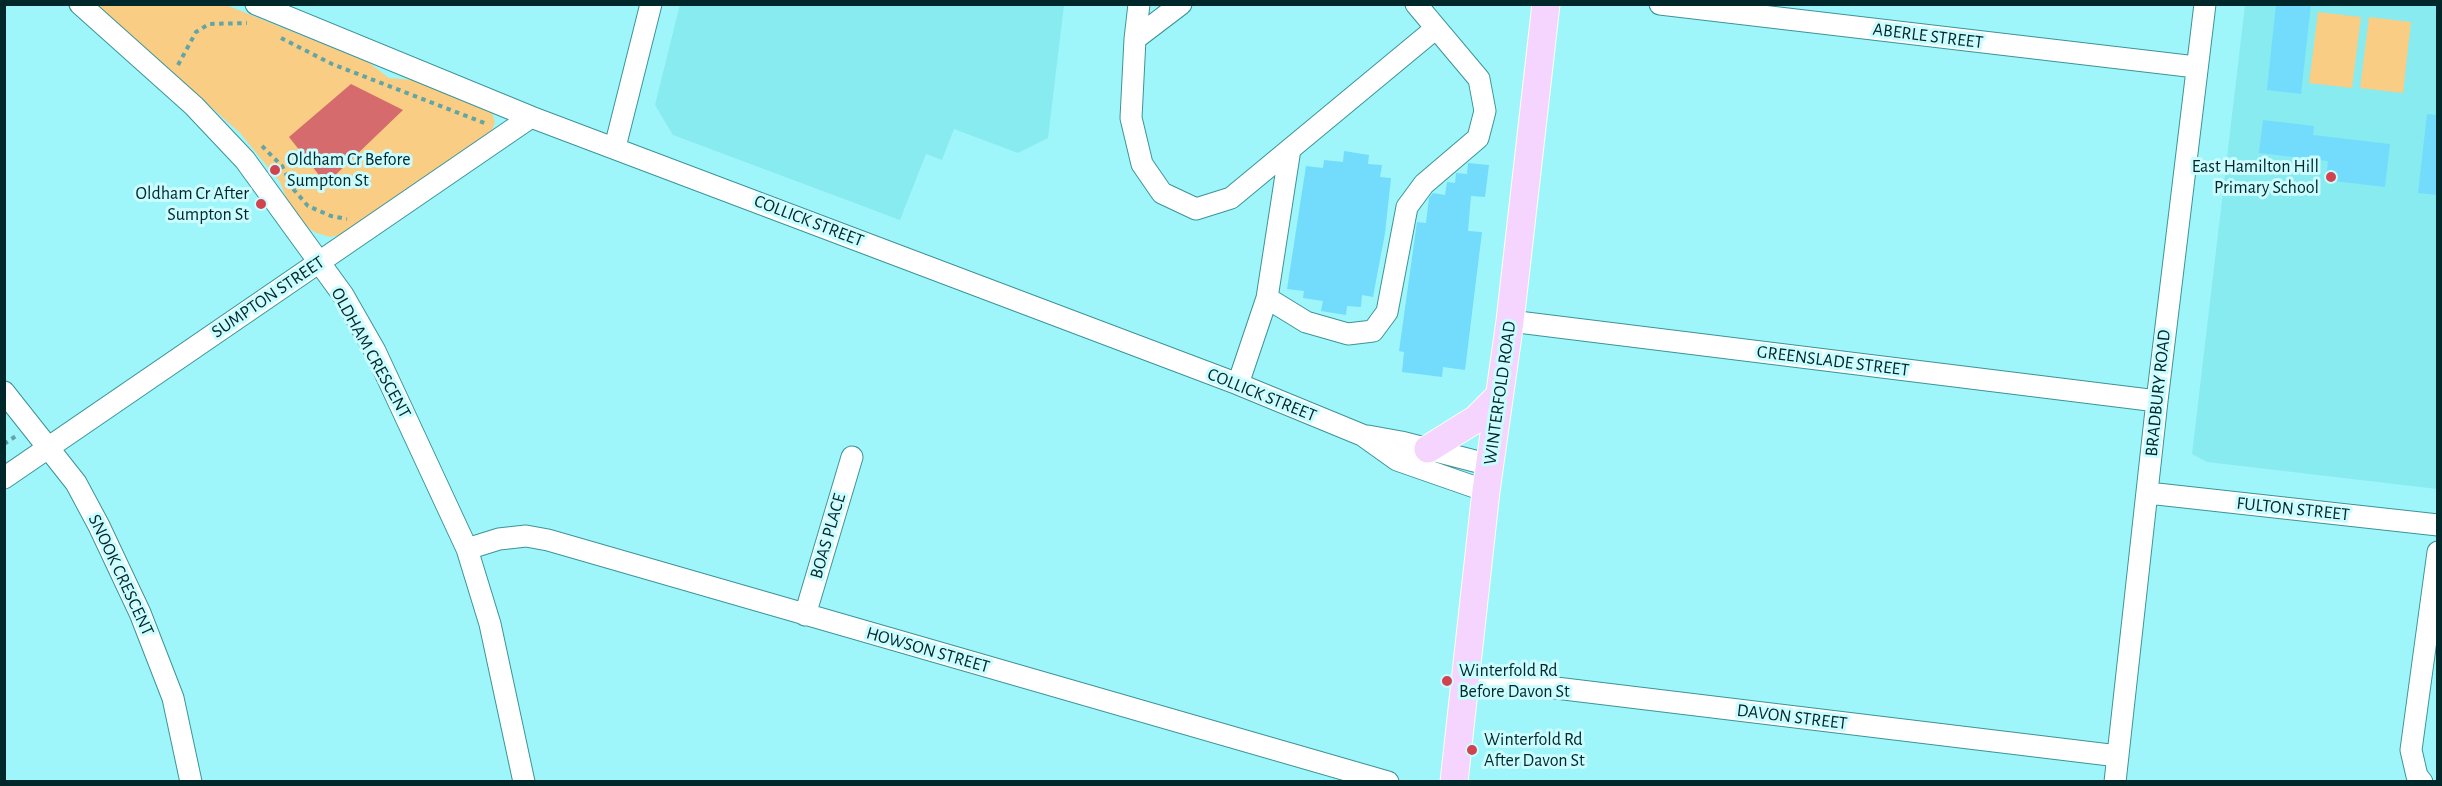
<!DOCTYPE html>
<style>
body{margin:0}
#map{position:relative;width:2442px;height:786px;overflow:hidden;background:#9ff6fa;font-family:"Alegreya Sans",sans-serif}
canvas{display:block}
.frame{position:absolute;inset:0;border:6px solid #002729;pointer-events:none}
</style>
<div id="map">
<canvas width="2442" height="786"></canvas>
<div class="frame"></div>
</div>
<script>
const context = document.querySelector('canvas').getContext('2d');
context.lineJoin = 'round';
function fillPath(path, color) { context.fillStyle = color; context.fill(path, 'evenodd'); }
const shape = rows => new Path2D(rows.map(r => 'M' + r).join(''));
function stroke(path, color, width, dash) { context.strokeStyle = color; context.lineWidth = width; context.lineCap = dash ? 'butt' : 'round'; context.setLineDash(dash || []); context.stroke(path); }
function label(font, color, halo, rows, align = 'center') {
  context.font = font + ' "Alegreya Sans",sans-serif'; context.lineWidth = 6; context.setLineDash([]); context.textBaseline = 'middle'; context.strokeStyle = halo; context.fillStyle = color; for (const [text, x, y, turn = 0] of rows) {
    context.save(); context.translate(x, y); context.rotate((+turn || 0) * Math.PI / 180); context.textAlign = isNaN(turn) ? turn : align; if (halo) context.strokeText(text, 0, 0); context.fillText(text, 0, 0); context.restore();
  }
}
fillPath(shape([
 [680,4,1064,5,1048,138,1018,153,954,129,942,160,926,154,900,220,673,135,655,105],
 [2245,5,2437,5,2437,489,2207,462,2192,454]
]), '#88ebf0');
fillPath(shape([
 [97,5,226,5,368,62,389,78,425,81,491,110,495,122,490,135,344,234,330,237,314,232,302,222,286,197,280,182,240,133],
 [2318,12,2361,17,2352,88,2309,83],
 [2369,17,2411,22,2403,93,2360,88]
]), '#f9cd83');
fillPath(shape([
 [351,84,403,110,326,184,289,137]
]), '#d56b6d');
fillPath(shape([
 [2276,4,2311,4,2301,94,2267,90],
 [2427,114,2438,115,2438,195,2418,193],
 [2263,120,2314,126,2313,135,2390,144,2385,187,2326,180,2328,161,2259,153],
 [1344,151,1369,155,1368,164,1382,165,1380,177,1391,178,1385,233,1373,297,1362,295,1361,307,1347,306,1346,315,1321,311,1323,301,1303,298,1304,291,1287,289,1306,166,1323,168,1324,160,1343,162],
 [1468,163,1489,165,1485,197,1471,196,1468,231,1482,232,1465,370,1443,367,1442,377,1402,372,1404,352,1399,351,1417,222,1426,223,1429,198,1433,193,1445,195,1447,182,1455,183,1456,173,1467,174]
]), '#73dbfb');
const minor = shape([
 [80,4,194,106,245,160,343,295,375,351,467,549,490,624,524,782],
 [256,4,531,117,1238,384,1362,435,1397,460,1486,491],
 [1139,4,1135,39,1131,118,1142,164,1162,193,1196,209,1231,198,1435,29],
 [1660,4,2196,67],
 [1135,39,1181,4],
 [615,147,651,4],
 [1267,298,1306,322,1348,334,1373,331,1387,312,1407,207,1424,184,1478,138,1485,111,1479,79,1416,4],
 [1510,321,2157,401],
 [1238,384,1267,298,1290,149],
 [4,392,76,483,99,526,140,613,173,698,191,782],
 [1368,436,1401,442,1490,465],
 [4,478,531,117],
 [2148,493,2438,525],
 [467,549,499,539,526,536,548,540,1388,782],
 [805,615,852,457],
 [1465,677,2118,756],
 [2115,782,2157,401,2205,4],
 [2422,782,2417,776,2411,750,2438,552]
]);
const major = shape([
 [1428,449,1476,419,1499,396],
 [1454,782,1486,491,1510,321,1546,4]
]);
stroke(minor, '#3c9499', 23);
stroke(major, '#fff', 29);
stroke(shape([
 [281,38,332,64,487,124],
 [178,65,196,32,209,24,247,23],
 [262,146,282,166,294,190,308,206,331,216,347,219],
 [4,444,16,436]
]), '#61a5a8', 4, [4.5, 4.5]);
stroke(minor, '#fff', 21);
stroke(major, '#f5d4fd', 27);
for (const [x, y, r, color] of [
 [275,170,6,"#d3434f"],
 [2331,177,6,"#d3434f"],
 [261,204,6,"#d3434f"],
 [1447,681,6,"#d3434f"],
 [1472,750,6,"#d3434f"]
]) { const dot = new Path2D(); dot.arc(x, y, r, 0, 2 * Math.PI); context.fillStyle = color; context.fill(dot); stroke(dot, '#cbfcff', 2); }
label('18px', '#002729', '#cbfcff', [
 ["ABERLE STREET",1928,36,7],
 ["COLLICK STREET",809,221,21],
 ["SUMPTON STREET",268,297,-34],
 ["OLDHAM CRESCENT",371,353,61],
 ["GREENSLADE STREET",1833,361,7],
 ["WINTERFOLD ROAD",1500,393,-82],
 ["BRADBURY ROAD",2158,393,-84],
 ["COLLICK STREET",1262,395,22],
 ["FULTON STREET",2293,509,6],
 ["BOAS PLACE",828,536,-74],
 ["SNOOK CRESCENT",121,575,65],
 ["HOWSON STREET",928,650,16],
 ["DAVON STREET",1792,717,7]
]);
label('18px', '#002729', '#cbfcff', [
 ["Oldham Cr Before",287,160],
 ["Sumpton St",287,181],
 ["East Hamilton Hill",2319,167,"right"],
 ["Primary School",2319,188,"right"],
 ["Oldham Cr After",249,194,"right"],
 ["Sumpton St",249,215,"right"],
 ["Winterfold Rd",1459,671],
 ["Before Davon St",1459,692],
 ["Winterfold Rd",1484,740],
 ["After Davon St",1484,761]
], 'left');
</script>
